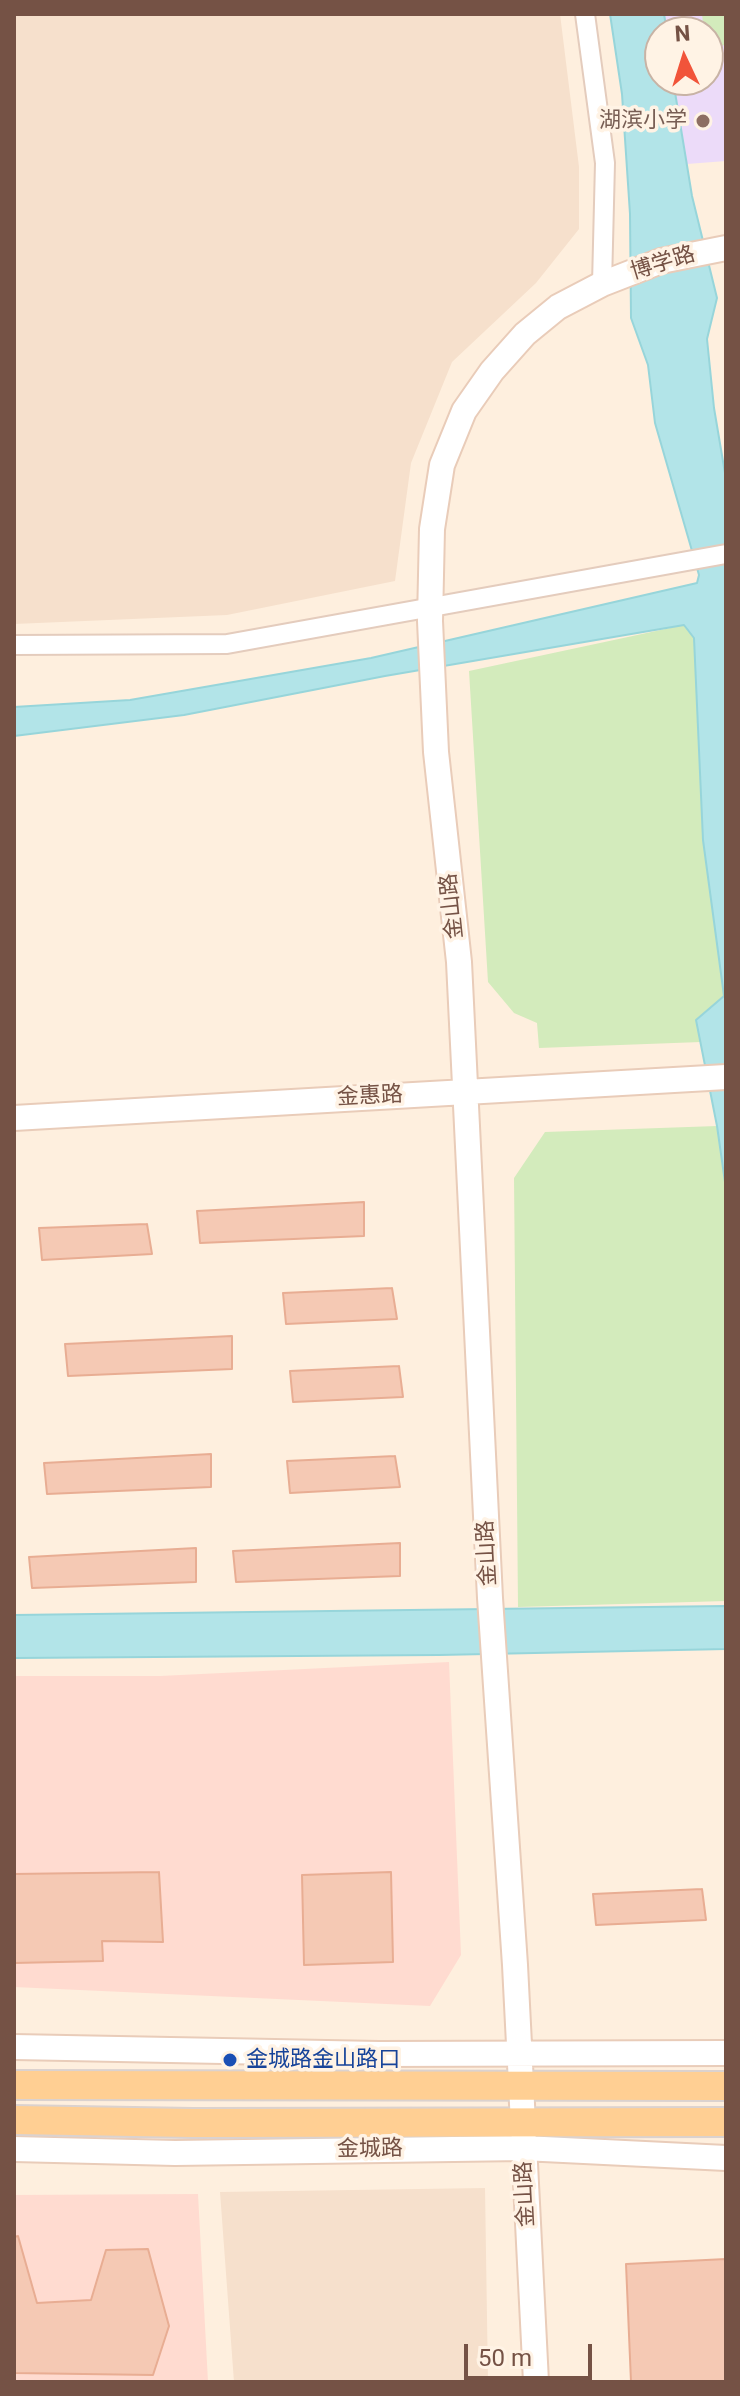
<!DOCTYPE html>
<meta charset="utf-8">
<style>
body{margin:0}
#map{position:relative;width:740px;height:2396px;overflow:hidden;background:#feefde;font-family:Roboto,sans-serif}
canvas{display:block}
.frame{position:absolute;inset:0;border:16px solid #755245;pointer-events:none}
.north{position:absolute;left:644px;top:16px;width:80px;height:80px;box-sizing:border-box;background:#fff3e5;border:2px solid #c8b3a5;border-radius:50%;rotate:356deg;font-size:22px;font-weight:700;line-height:32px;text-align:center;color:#755245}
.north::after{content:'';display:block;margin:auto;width:28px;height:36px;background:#f1543a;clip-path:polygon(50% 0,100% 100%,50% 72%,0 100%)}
.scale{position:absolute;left:464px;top:2344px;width:128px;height:36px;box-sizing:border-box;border:4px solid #755245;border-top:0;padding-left:10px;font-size:24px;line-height:28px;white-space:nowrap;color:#755245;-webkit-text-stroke:6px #fff3e5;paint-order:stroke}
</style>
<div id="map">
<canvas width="740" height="2396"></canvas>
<div class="frame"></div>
<div class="north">N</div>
<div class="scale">50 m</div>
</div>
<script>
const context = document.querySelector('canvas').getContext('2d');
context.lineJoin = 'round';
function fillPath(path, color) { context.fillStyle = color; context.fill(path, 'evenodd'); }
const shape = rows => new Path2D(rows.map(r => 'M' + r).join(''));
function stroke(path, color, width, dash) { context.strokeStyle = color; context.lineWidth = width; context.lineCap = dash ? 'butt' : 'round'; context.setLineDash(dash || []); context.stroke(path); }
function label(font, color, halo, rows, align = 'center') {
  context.font = font + ' Roboto,"Noto Sans SC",sans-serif'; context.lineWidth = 7; context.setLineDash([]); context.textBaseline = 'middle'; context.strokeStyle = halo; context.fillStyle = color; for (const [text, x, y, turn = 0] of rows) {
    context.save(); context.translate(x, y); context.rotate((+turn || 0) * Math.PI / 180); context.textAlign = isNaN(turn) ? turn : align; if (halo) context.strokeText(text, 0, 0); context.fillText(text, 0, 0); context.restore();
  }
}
fillPath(shape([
 [14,14,560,14,579,167,579,229,536,283,452,362,411,463,395,581,227,615,14,624],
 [485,2188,488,2382,234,2382,220,2192]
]), '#f6e0cc');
fillPath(shape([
 [449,1662,461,1955,430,2006,14,1987,14,1676,160,1676],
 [198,2194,208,2382,14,2382,14,2195]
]), '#ffdbd0');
fillPath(shape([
 [664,14,726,14,726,161,687,164,673,80,708,80,708,32,667,32]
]), '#ecdbf9');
fillPath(shape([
 [702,14,726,14,726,45,708,47,708,32,704,32],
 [684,625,694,638,703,840,724,996,697,1020,701,1042,539,1048,537,1023,514,1013,488,982,469,671],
 [717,1126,726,1189,726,1601,518,1607,514,1178,545,1132]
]), '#d3ebbc');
const water = shape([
 [610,14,664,14,667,32,660,32,660,80,673,80,692,196,717,298,707,339,714,408,726,479,726,1189,717,1126,696,1020,724,996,703,840,694,638,684,625,385,676,184,715,14,736,14,707,130,700,371,658,697,583,699,575,655,423,648,365,631,318,630,214,622,94,610,14],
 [726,1606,726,1649,439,1655,14,1658,14,1615,726,1606]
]);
fillPath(water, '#b2e4e8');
stroke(water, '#97d5da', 2);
const building = shape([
 [364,1202,364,1236,200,1243,197,1211,364,1202],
 [147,1224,152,1254,42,1260,39,1228,147,1224],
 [392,1288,397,1319,286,1324,283,1293,392,1288],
 [232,1336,232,1369,68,1376,65,1344,232,1336],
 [399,1366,403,1397,293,1402,290,1371,399,1366],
 [211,1454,211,1487,47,1494,44,1463,211,1454],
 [395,1456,400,1487,290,1493,287,1461,395,1456],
 [400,1543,400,1576,236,1582,233,1551,400,1543],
 [196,1548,196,1582,32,1588,29,1557,196,1548],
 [159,1872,163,1942,102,1941,103,1961,14,1963,14,1874,159,1872],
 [391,1872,393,1962,304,1965,302,1875,391,1872],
 [702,1889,706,1920,596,1925,593,1894,702,1889],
 [18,2236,37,2303,91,2300,106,2250,148,2249,169,2326,153,2375,14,2373,14,2237,18,2236],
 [726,2259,726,2382,631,2382,626,2264,726,2259]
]);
fillPath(building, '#f5c9b4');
stroke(building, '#e8ad93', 2);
const street = shape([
 [585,14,605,163,602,284],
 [14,645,227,644,726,554]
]);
const secondary = shape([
 [14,1118,726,1077],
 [14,2047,379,2054,726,2053],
 [14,2149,175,2153,523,2148,726,2158],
 [536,2382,515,1965,490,1598,459,962,436,752,430,621,432,529,442,465,464,411,492,371,525,334,558,307,602,284,661,261,726,248]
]);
const primary = shape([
 [14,2085,726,2086],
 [14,2120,193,2123,726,2122]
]);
stroke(street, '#e4ccbd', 22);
stroke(secondary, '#e9ccb9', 28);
stroke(primary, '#dbd2cf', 32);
stroke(street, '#fff', 18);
stroke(secondary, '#fff', 24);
stroke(primary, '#ffcf93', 28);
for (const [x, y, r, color] of [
 [703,121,8,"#8d6e63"],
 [230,2060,8,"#1a4fb4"]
]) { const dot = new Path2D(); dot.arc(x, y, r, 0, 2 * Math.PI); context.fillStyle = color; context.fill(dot); stroke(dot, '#fff3e5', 3); }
label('22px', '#785e54', '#fff3e5', [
 ["湖滨小学",687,121]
], 'right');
label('22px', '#755245', '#fff3e5', [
 ["博学路",663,264,-17],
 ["金山路",453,906,-96],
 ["金惠路",370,1097,-3],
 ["金山路",488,1553,-93],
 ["金城路",370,2150,-1],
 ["金山路",526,2194,-93]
]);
label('22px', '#164399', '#fff3e5', [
 ["金城路金山路口",246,2060]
], 'left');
</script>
